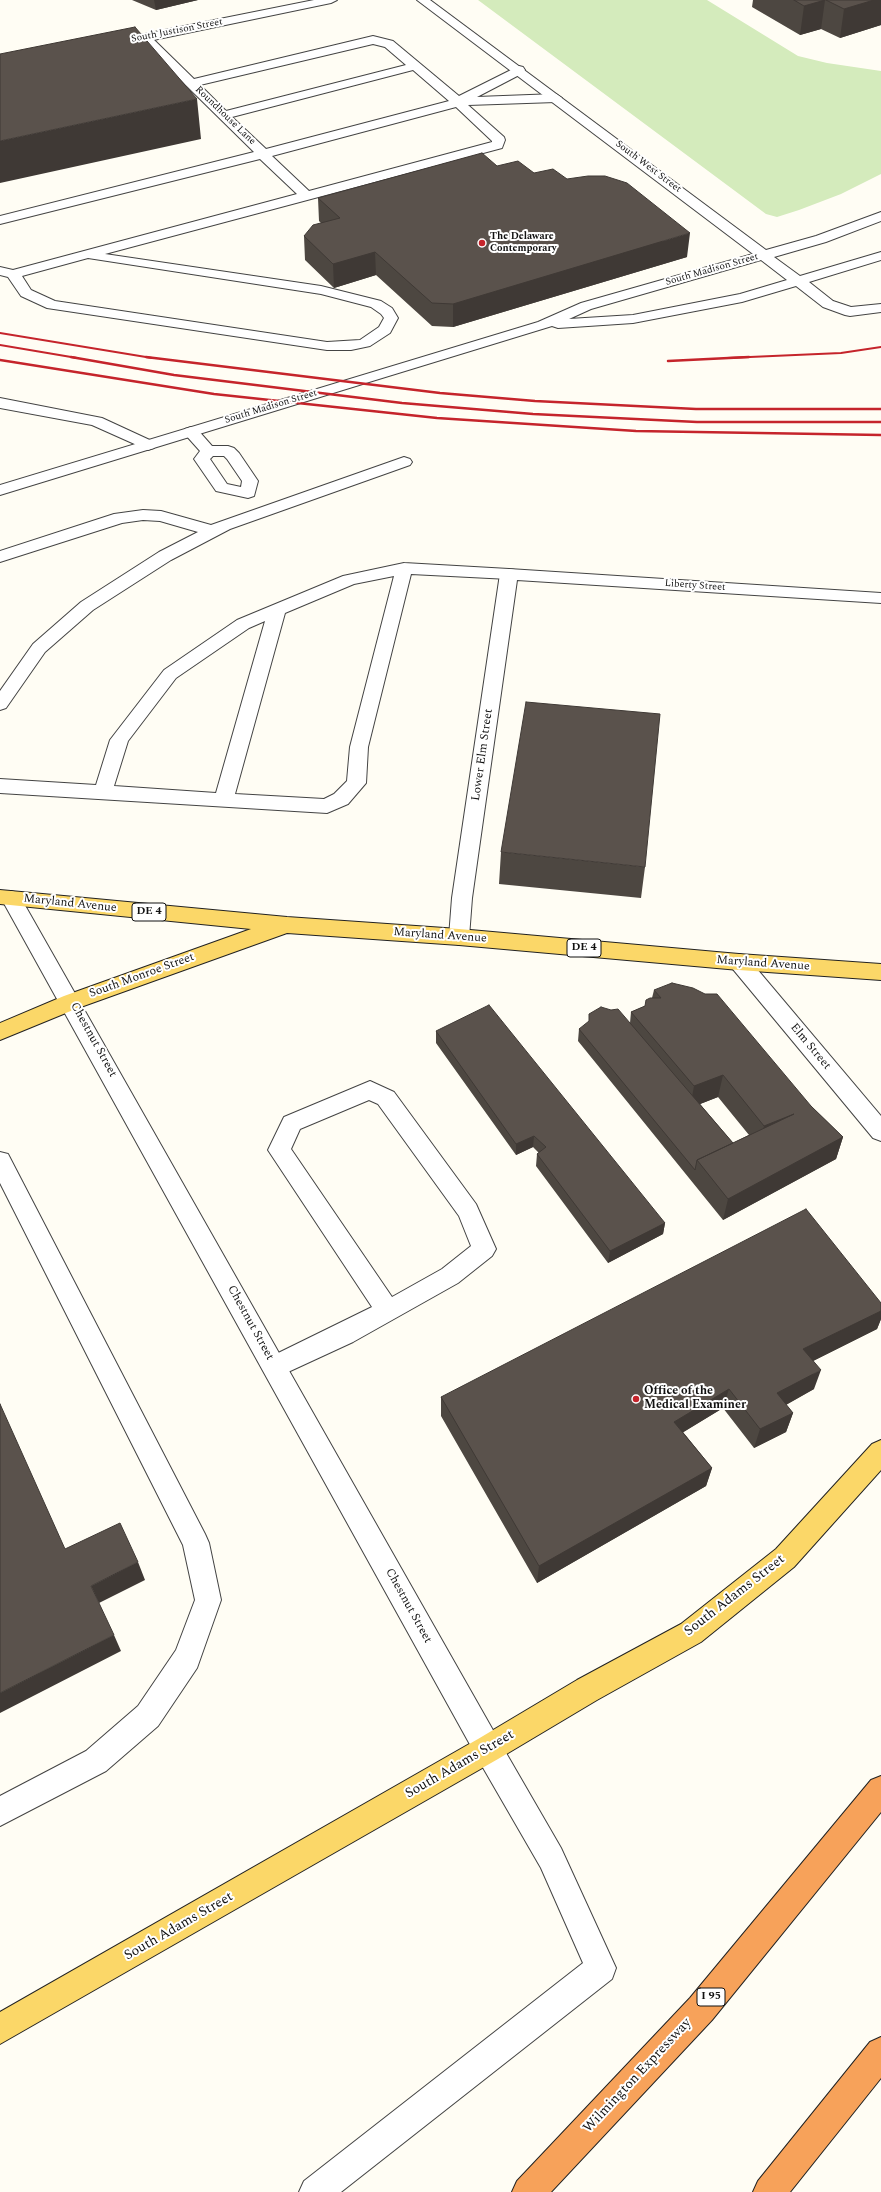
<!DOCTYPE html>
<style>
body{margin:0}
canvas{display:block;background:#fffdf4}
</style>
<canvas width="881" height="2192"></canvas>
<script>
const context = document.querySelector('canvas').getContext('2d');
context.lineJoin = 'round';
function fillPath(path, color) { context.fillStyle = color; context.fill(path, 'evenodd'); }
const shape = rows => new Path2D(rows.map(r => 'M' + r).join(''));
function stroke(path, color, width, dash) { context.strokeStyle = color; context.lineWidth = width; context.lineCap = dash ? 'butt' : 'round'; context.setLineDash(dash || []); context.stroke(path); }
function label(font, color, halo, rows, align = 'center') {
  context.font = font + ' Spectral,serif'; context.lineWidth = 4; context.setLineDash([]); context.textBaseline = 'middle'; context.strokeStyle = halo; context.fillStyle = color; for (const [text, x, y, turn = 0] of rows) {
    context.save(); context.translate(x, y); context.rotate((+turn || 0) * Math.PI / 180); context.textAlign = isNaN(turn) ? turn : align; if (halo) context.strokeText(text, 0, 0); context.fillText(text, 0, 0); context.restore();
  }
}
fillPath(shape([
 [478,0,707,0,798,56,827,63,881,71,881,174,841,194,799,210,777,217,766,214]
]), '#d4ebbc');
const service = shape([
 [145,34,149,35,194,79,373,36,393,41,459,96,519,66,523,67,525,70,523,73,477,97,556,94,562,98,556,102,468,105,504,137,505,140,502,148,105,254,321,286,381,301,392,308,398,318,390,333,370,346,351,350,327,350,47,308,21,296,8,277,0,275,0,267,13,270,297,194,260,159,0,224,0,216,254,152,141,41,139,38,141,35,145,34],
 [373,44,385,47,406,65,226,111,200,85,373,44],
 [413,70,449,101,266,149,232,117,413,70],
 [456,107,492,141,492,142,309,191,272,156,456,107],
 [88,258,321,294,371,307,381,314,384,318,379,327,360,340,327,342,55,301,31,290,22,276,88,258],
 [0,398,102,418,154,442,156,445,154,448,148,450,92,425,0,408,0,398],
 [191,427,197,429,212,446,228,446,234,448,239,453,258,481,254,496,248,498,216,491,194,459,200,451,183,432,185,429,191,427],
 [213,456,224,456,227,459,242,481,241,487,227,484,210,459,213,456],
 [404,457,410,459,412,462,410,465,230,529,171,560,93,610,45,652,6,708,0,710,0,691,33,644,81,602,159,552,198,532,160,521,143,520,122,523,0,562,0,551,114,514,143,510,161,511,211,525,404,457],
 [404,563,509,569,515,570,518,574,515,578,509,579,411,574,368,747,366,783,348,804,327,813,0,793,0,779,96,785,110,740,164,670,237,620,343,576,404,563],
 [394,576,350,747,347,781,334,794,324,799,235,794,285,613,354,584,394,576],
 [265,621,216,793,114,786,128,741,176,678,249,628,265,621],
 [370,1081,394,1092,476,1204,496,1249,492,1256,458,1283,353,1342,275,1378,266,1375,263,1367,266,1359,372,1307,268,1150,284,1117,370,1081],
 [369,1100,378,1104,459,1216,471,1246,442,1269,392,1297,291,1149,300,1129,369,1100],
 [0,1152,8,1154,205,1534,209,1543,221,1600,197,1668,158,1726,106,1771,0,1826,0,1796,86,1751,138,1706,176,1650,195,1600,183,1545,0,1183,0,1152],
 [488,1735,498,1739,561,1848,616,1968,612,1979,341,2192,299,2192,304,2181,583,1963,541,1868,478,1759,474,1749,478,1739,488,1735]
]);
const minor = shape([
 [509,569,881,593,881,603,517,580,472,898,469,937,466,942,459,945,452,942,449,937,452,898,500,574,503,570,509,569],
 [11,891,18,893,498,1739,502,1749,498,1759,488,1763,478,1759,1,898,4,893,11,891],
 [739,954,746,956,881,1116,881,1141,873,1138,732,968,729,962,732,956,739,954]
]);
const tertiary = shape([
 [314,0,337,0,331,3,115,48,109,44,115,40,314,0],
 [417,0,430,0,766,250,816,236,881,212,881,221,826,242,774,257,800,276,881,252,881,260,809,282,833,301,851,307,881,304,881,312,850,316,845,315,823,307,796,286,742,302,633,323,558,328,552,326,0,495,0,485,538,322,581,303,753,254,417,0],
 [761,260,787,280,740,294,633,315,569,319,591,309,761,260]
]);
const primary = shape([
 [0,890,287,917,459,929,739,954,881,964,881,980,739,970,459,945,287,933,78,1008,0,1040,0,1023,64,996,251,929,0,904,0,890],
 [881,1440,881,1470,794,1567,701,1642,597,1700,498,1759,0,2044,0,2012,478,1739,577,1680,681,1624,776,1549,872,1444,881,1440]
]);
const motorway = shape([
 [881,1776,881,1812,712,2020,551,2192,512,2192,517,2181,690,1998,871,1780,881,1776],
 [881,2037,881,2078,790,2192,753,2192,758,2181,870,2042,881,2037]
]);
stroke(service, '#444', 2);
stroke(minor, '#444', 2);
stroke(tertiary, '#444', 2);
stroke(primary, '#222', 2);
stroke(motorway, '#222', 2);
fillPath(service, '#fff');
fillPath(minor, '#fff');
fillPath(tertiary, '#fff');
fillPath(primary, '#fbd768');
fillPath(motorway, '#f7a25a');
stroke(shape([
 [0,333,152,358],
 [0,345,77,358],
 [727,358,841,353,881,347]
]), '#c5242b', 2);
stroke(shape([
 [71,357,174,375,402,403,533,414,697,422,881,422],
 [146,357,440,393,535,401,696,409,881,409],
 [0,360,214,394,437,418,636,431,881,435],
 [668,361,749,357]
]), '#c5242b', 2.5);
fillPath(shape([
 [132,0,198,0,156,10],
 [753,0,881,0,881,25,840,38,821,29,800,35,752,7],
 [497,166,534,173,567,179,687,257,453,327,432,326,376,275,334,288,305,260,304,236,321,223,319,221,318,198],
 [501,852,645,867,641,898,499,884],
 [654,990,811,1106,843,1137,836,1159,723,1220,578,1041,579,1029,630,1023,631,1012,645,1006,652,998],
 [718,1097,749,1135,733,1143,700,1104],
 [436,1031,665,1223,663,1234,608,1263,536,1166,537,1154,539,1153,533,1147,516,1155,436,1043],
 [881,1303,881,1319,877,1329,813,1361,814,1389,786,1405,793,1413,786,1432,754,1448,723,1408,683,1432,712,1468,706,1486,537,1583,441,1416,441,1397]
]), '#4d4741');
fillPath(shape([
 [154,0,198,0,156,10],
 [825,0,821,29,800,35,804,6],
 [874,0,881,0,881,25,840,38,844,9],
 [197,99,201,139,0,183,0,141],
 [690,233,687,257,453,327,453,304],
 [375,252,376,275,334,288,333,264],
 [723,1075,718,1097,690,1108,694,1086],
 [794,1114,759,1148,764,1126],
 [534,1136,533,1147,516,1155,516,1144],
 [843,1137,836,1159,723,1220,728,1199],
 [665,1223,663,1234,608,1263,610,1251],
 [881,1311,881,1319,877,1329,797,1369,803,1349],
 [821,1370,814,1389,771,1413,777,1393],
 [729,1389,723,1408,669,1441,674,1422],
 [793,1413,786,1432,754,1448,760,1429],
 [712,1468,706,1486,537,1583,539,1566],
 [138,1562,145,1580,99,1603,91,1586],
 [114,1635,121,1651,0,1713,0,1693]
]), '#3f3935');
const building = shape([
 [794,0,825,0,804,6,794,0],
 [826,0,874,0,844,9,826,0],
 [135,27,197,99,0,141,0,54,135,27],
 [482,153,497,166,518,161,534,173,553,169,567,179,588,176,605,176,627,183,690,233,453,304,432,303,375,252,333,264,304,236,313,225,340,218,318,198,482,153],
 [526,702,660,714,645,867,501,852,526,702],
 [672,983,693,988,705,994,717,994,811,1106,843,1137,728,1199,697,1160,794,1114,764,1126,723,1075,694,1086,631,1012,645,1006,646,1000,650,998,661,998,654,990,672,983],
 [489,1005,665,1223,610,1251,537,1154,546,1147,534,1136,516,1144,436,1031,489,1005],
 [601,1007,611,1010,618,1009,733,1143,697,1160,695,1170,579,1029,589,1021,589,1014,601,1007],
 [806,1209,881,1303,881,1311,803,1349,821,1370,777,1393,793,1413,760,1429,729,1389,674,1422,712,1468,539,1566,441,1397,806,1209],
 [0,1404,65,1549,120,1523,138,1562,91,1586,114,1635,0,1693,0,1404]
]);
fillPath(building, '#5a524c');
stroke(building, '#3f3935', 1);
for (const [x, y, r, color] of [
 [482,243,4,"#c5242b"],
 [636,1399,4,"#c5242b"]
]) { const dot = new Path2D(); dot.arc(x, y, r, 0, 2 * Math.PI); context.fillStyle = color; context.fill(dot); stroke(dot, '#fff', 1.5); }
label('10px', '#111', '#fff', [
 ["South Justison Street",177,31,-11],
 ["Roundhouse Lane",225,116,44],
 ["South West Street",648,167,37],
 ["South Madison Street",712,270,-16],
 ["South Madison Street",271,407,-17],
 ["Liberty Street",695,586,4]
]);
label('bold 10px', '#111', '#fff', [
 ["The Delaware",490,237],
 ["Contemporary",490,249]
], 'left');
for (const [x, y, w] of [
 [149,912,34],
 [584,948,34],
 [711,1997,28]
]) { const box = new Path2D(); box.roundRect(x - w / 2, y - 9, w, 18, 3); context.fillStyle = '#fff'; context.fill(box); stroke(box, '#111', 1); }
label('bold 11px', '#111', null, [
 ["DE 4",149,912],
 ["DE 4",584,948],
 ["I 95",711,1997]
]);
label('12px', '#111', '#fff', [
 ["Lower Elm Street",483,755,-82],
 ["Maryland Avenue",70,904,6],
 ["Maryland Avenue",440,936,4],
 ["Maryland Avenue",763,964,4],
 ["South Monroe Street",142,976,-20],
 ["Chestnut Street",93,1040,61],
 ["Elm Street",810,1047,50],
 ["Chestnut Street",250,1323,61],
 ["Chestnut Street",408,1606,61]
]);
label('bold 12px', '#111', '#fff', [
 ["Office of the",644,1392],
 ["Medical Examiner",644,1406]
], 'left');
label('14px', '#111', '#fff', [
 ["South Adams Street",735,1596,-38],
 ["South Adams Street",460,1765,-30],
 ["South Adams Street",179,1927,-30],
 ["Wilmington Expressway",638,2076,-47]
]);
</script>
